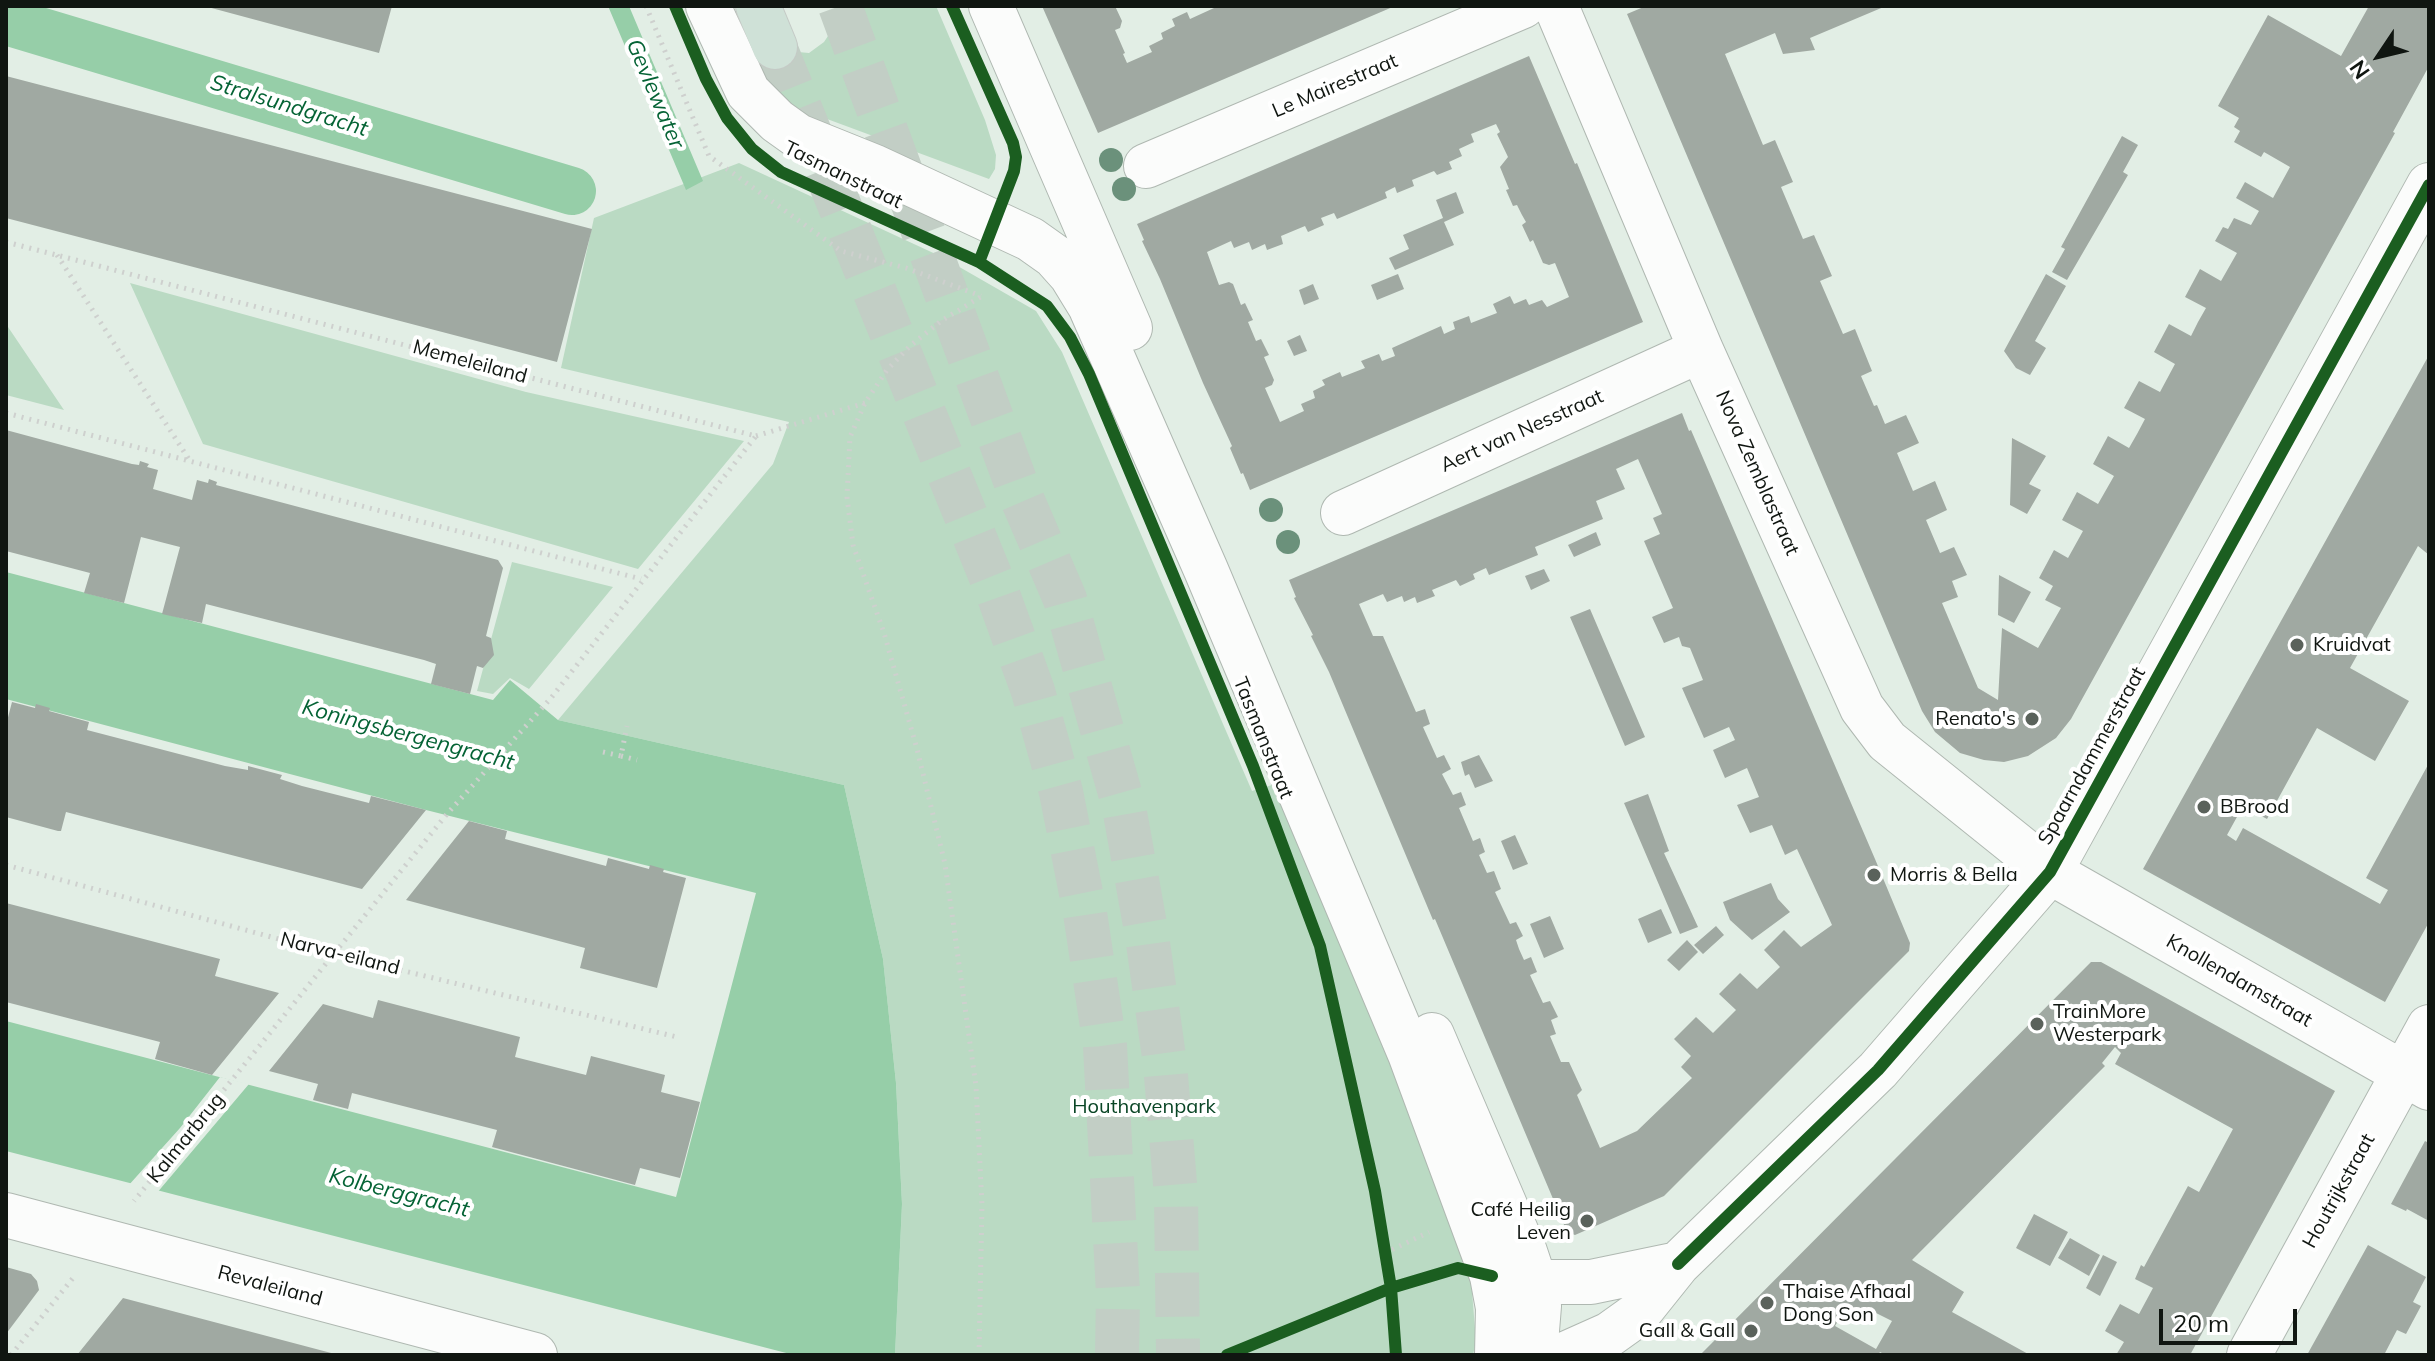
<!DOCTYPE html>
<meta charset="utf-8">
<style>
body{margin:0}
#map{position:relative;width:2435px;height:1361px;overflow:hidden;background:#e2eee5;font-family:Mulish,sans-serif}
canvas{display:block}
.frame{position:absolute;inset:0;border:8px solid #101611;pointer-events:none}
.north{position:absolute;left:2339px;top:16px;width:80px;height:80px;-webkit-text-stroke:6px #fff;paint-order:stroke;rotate:235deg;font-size:22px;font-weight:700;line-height:32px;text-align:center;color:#101611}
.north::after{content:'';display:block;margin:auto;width:28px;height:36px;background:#101611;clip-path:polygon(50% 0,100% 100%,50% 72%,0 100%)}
.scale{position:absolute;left:2159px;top:1309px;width:138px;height:36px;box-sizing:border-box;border:4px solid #101611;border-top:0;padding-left:10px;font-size:24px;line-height:28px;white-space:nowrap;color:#101611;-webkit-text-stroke:6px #fff;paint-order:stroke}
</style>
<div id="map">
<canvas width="2435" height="1361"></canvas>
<div class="frame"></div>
<div class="north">N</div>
<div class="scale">20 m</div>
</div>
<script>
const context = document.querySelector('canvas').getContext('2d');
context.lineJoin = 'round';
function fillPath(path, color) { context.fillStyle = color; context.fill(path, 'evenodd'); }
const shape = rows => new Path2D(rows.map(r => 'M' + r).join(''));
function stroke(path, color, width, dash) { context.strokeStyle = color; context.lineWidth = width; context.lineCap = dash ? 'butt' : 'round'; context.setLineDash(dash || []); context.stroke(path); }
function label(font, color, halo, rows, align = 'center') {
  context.font = font + ' Mulish,sans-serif'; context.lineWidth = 8; context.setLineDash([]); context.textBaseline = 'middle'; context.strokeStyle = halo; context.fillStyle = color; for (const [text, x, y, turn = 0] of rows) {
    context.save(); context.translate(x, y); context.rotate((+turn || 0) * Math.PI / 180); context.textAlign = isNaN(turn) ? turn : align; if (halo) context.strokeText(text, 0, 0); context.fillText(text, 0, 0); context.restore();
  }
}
fillPath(shape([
 [848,6,936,6,985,120,996,155,995,169,989,179,792,106,771,84,754,48,809,53,824,42],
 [739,163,942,257,1036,311,1062,352,1252,791,1282,782,1470,1267,1476,1341,1473,1355,895,1355,902,1204,896,1083,883,959,844,785,558,720,773,464,789,422,561,368,594,218],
 [130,283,526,392,744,441,638,569,203,444],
 [6,324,64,410,6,395],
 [512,562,613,587,529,689,510,678,493,694,477,691]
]), '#badac3');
fillPath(shape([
 [608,6,629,6,703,181,686,190],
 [6,572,493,700,510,680,558,720,844,785,883,959,896,1083,902,1204,895,1355,794,1355,6,1151,6,1021,676,1197,756,893,426,810,6,699]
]), '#96cea8');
fillPath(shape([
 [220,1077,249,1084,156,1194,130,1188,128,1186,180,1128]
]), '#e2eee5');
stroke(shape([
 [6,21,572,191]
]), '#96cea8', 48);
fillPath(shape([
 [204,6,392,6,379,53],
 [1042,6,1115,6,1122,21,1120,28,1115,30,1125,53,1123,54,1127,63,1152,52,1149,46,1163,39,1161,33,1175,26,1172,19,1187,12,1190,19,1214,8,1213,6,1395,6,1098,133],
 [1646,6,1886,6,1810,38,1815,50,1783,54,1775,33,1725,54,1763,145,1775,140,1793,182,1781,187,1803,239,1814,235,1832,276,1820,281,1843,334,1855,329,1872,371,1861,376,1874,406,1877,405,1885,424,1906,415,1919,443,1897,453,1913,491,1935,481,1947,510,1926,520,1940,553,1954,547,1967,575,1952,581,1958,597,1942,603,1978,688,1998,700,2002,628,2038,648,2061,608,2045,600,2053,586,2039,578,2054,550,2068,558,2083,531,2062,520,2077,492,2098,504,2114,476,2093,464,2108,436,2129,448,2137,434,2145,419,2124,408,2139,381,2160,392,2175,364,2154,352,2169,324,2191,336,2198,322,2206,308,2185,297,2200,269,2221,281,2237,253,2215,241,2223,227,2228,229,2234,218,2251,225,2259,211,2236,198,2245,182,2273,198,2290,167,2264,152,2261,157,2234,142,2240,131,2234,127,2239,118,2218,106,2268,15,2341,56,2369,6,2429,6,2429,66,2393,132,2395,133,2071,719,2056,738,2028,756,2004,762,1984,760,1960,753,1935,732,1922,711,1627,14],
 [1529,56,1575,164,1577,163,1643,322,1250,490,1243,473,1241,474,1230,448,1232,446,1203,383,1160,279,1142,241,1144,240,1137,224],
 [1496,124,1500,132,1497,134,1508,157,1500,167,1509,189,1506,190,1513,206,1517,205,1522,215,1526,222,1522,225,1530,242,1533,240,1543,263,1549,265,1555,263,1569,297,1547,307,1542,300,1529,305,1526,299,1514,304,1510,296,1493,304,1497,313,1471,323,1469,316,1453,322,1455,329,1444,334,1441,326,1392,348,1395,356,1382,361,1379,354,1361,361,1365,368,1342,377,1340,372,1322,380,1325,385,1313,391,1315,398,1301,404,1304,411,1280,422,1265,388,1272,385,1274,380,1264,357,1269,355,1261,339,1256,341,1248,322,1253,320,1245,303,1241,305,1233,284,1229,282,1219,285,1207,252,1231,241,1234,248,1249,242,1252,250,1265,244,1267,250,1283,244,1281,236,1305,226,1308,232,1324,225,1321,218,1334,213,1337,219,1387,198,1385,192,1395,187,1397,193,1414,186,1412,180,1434,171,1437,175,1452,169,1449,162,1462,156,1459,149,1474,142,1471,134],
 [6,76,592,229,557,362,6,218],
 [2122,136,2138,145,2123,172,2128,175,2067,280,2052,272,2065,249,2061,247],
 [1456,192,1464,213,1444,222,1454,245,1395,270,1389,258,1409,249,1403,235,1443,218,1436,200],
 [1398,274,1404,289,1377,300,1371,285],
 [2046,274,2066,286,2035,341,2046,348,2030,375,2016,368,2004,351],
 [1313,284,1319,299,1304,305,1299,290],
 [1300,335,1307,351,1294,356,1287,341],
 [2429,355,2429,555,2418,546,2350,668,2409,701,2375,761,2317,728,2267,819,2243,806,2227,835,2236,841,2243,828,2380,904,2388,890,2366,878,2429,763,2429,922,2385,1002,2143,869],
 [1682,413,1689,431,1691,430,1875,859,1910,943,1909,951,1664,1196,1575,1235,1567,1232,1435,919,1433,920,1329,672,1311,636,1313,635,1294,598,1296,597,1289,580],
 [1638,459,1662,514,1653,518,1660,534,1644,541,1673,608,1652,617,1664,643,1679,637,1682,646,1690,648,1703,680,1682,688,1704,738,1729,727,1735,740,1713,750,1725,778,1747,768,1759,797,1737,805,1750,833,1772,825,1785,855,1797,849,1832,925,1801,947,1784,930,1764,950,1780,967,1757,989,1740,973,1719,994,1736,1010,1713,1033,1696,1017,1674,1039,1691,1056,1681,1067,1692,1078,1637,1131,1600,1148,1577,1095,1582,1090,1569,1062,1561,1062,1550,1036,1556,1034,1551,1020,1558,1017,1550,1001,1543,1003,1530,975,1537,972,1531,957,1524,960,1519,949,1516,940,1523,936,1516,922,1510,924,1495,892,1501,889,1494,871,1487,873,1479,855,1485,852,1480,838,1473,841,1459,808,1466,805,1461,792,1453,795,1442,774,1451,769,1444,755,1437,758,1423,727,1430,724,1425,709,1416,712,1383,636,1373,636,1359,604,1383,594,1387,602,1402,596,1404,602,1415,597,1417,603,1435,596,1432,590,1456,580,1460,586,1475,579,1473,574,1486,568,1489,575,1538,555,1535,547,1603,519,1596,501,1625,489,1616,469],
 [6,430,132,464,139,465,140,461,149,464,147,467,158,470,153,489,192,500,197,480,208,483,209,479,217,482,216,485,498,560,503,568,486,636,491,638,494,655,483,668,477,666,470,694,431,684,436,664,424,660,206,604,202,623,162,614,180,547,141,537,124,603,84,593,90,573,6,551],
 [2012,438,2046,456,2029,484,2041,490,2027,514,2010,505],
 [1596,532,1601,545,1574,557,1568,545],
 [1544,569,1550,581,1531,590,1525,576],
 [1999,575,2031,592,2014,623,1998,615],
 [1590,609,1645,737,1625,746,1570,617],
 [12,702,35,708,36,704,50,708,49,711,89,722,87,730,225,766,248,770,248,766,282,775,280,779,302,786,369,803,371,796,426,810,362,889,66,812,61,831,58,831,6,817,6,725],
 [1479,755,1493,781,1475,788,1469,774,1465,776,1461,762],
 [1648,794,1669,851,1664,853,1698,927,1680,934,1624,803],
 [469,821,507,831,505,839,606,866,608,858,649,869,650,865,664,869,663,872,686,878,657,988,580,968,585,948,406,900],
 [1515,835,1528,864,1513,870,1501,841],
 [1771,883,1778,899,1790,912,1752,940,1730,920,1723,902],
 [6,903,220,959,215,976,279,993,212,1075,155,1059,160,1042,6,1002],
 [1661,909,1672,933,1648,943,1638,919],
 [1550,916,1564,949,1544,958,1530,924],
 [1716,926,1724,935,1703,954,1694,945],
 [1687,940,1698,952,1679,971,1667,960],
 [2091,962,2101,962,2335,1091,2190,1355,2116,1355,2124,1342,2105,1331,2120,1304,2139,1314,2153,1288,2135,1279,2141,1265,2144,1267,2188,1186,2199,1192,2233,1129,2115,1064,2121,1053,2115,1047,2102,1063,2105,1066,1912,1260,1964,1292,1952,1312,2030,1355,1886,1355,1880,1352,1878,1355,1700,1355],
 [1848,1304,1852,1306,1855,1317,1869,1324,1876,1313,1892,1321,1876,1349,1835,1326],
 [378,1000,520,1037,515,1057,586,1075,591,1056,665,1075,661,1092,700,1102,680,1178,640,1168,635,1185,492,1147,497,1130,352,1093,348,1109,313,1100,318,1084,269,1071,323,1004,373,1018],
 [2425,1141,2429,1143,2429,1221,2407,1209,2406,1211,2391,1204],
 [2034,1214,2068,1232,2050,1266,2016,1248],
 [2070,1238,2100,1255,2089,1276,2058,1258],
 [2368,1245,2426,1277,2413,1302,2421,1306,2406,1334,2397,1330,2384,1355,2307,1355],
 [2103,1255,2117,1262,2100,1296,2086,1288],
 [6,1267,31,1274,37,1281,39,1290,6,1334],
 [123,1298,335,1354,335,1355,77,1355]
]), '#a0a9a2');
stroke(shape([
 [840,6,1020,494,1065,599,1124,807,1147,936,1165,1064,1176,1195,1178,1355],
 [775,47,999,597,1033,691,1061,792,1085,913,1105,1046,1118,1294,1117,1355]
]), '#c2cec5', 44, [44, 22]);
const street = shape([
 [1556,6,1701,350,1862,708,1887,741,2050,872,2429,1088],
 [1146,166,1523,6],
 [1343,513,1701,350],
 [6,1215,535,1355],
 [2249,1355,2429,1027]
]);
const secondary = shape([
 [708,6,748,92,777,121,798,136,875,167,1030,239,1054,256,1071,275,1090,306,1206,570,1410,1054,1492,1276,1498,1308,1497,1355],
 [991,6,1130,328],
 [1432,1035,1525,1252,1535,1282,1539,1306,1535,1355],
 [1506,1278,1535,1282,1591,1282,1678,1264],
 [1563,1355,1610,1334,1638,1314,1678,1264,1878,1070,2050,872,2429,185]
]);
const highway = shape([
 [758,6,775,47]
]);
stroke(street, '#afb8b1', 46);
stroke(secondary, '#afb8b1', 46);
stroke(highway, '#c5cac6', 46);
stroke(shape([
 [646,6,709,156,841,251,906,268,981,296],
 [6,242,756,436,551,698,447,814,134,1201],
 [57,255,190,461],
 [6,413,641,579],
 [756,436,865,403],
 [603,752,621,756,627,726],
 [621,756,637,760],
 [6,865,334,954,677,1037],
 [1385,1253,1429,1232],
 [11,1355,73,1278],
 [979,1355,982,1205,976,1086,945,864,917,749,884,633,853,545,847,497,850,437,865,403,887,370,910,346,941,321,982,296]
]), '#ced0ce', 5, [2, 6]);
stroke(street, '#fbfcfb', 44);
stroke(secondary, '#fbfcfb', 44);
stroke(highway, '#cfe1d7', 44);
stroke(shape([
 [675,6,706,79,727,118,752,149,781,172,979,262,1047,306,1070,337,1089,374,1253,766,1320,946,1375,1191,1391,1288,1396,1355],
 [952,6,1013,143,1016,157,1014,171,979,262],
 [1678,1264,1878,1070,2050,872,2429,185],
 [1227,1355,1391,1288,1458,1268,1492,1276]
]), '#1b5e20', 12);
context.fillStyle = '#6b917b';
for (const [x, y] of [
 [1111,160],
 [1124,189],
 [1271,510],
 [1288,542]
]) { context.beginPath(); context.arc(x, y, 12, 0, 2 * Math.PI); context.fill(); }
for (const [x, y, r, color] of [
 [2297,645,8,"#5a625b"],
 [2032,719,8,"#5a625b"],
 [2204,807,8,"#5a625b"],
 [1874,875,8,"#5a625b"],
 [2037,1024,8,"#5a625b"],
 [1587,1221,8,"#5a625b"],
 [1767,1303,8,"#5a625b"],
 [1751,1331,8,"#5a625b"]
]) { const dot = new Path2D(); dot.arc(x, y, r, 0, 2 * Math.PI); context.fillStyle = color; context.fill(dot); stroke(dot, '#fff', 3); }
label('20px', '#101611', '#fff', [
 ["Le Mairestraat",1335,86,-23],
 ["Tasmanstraat",843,175,26],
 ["Memeleiland",470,362,15],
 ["Aert van Nesstraat",1522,431,-24],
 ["Nova Zemblastraat",1757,473,66],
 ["Tasmanstraat",1263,738,68],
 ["Spaarndammerstraat",2092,756,-61],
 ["Narva-eiland",340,954,14],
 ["Knollendamstraat",2239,981,30],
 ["Kalmarbrug",186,1138,-51],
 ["Houtrijkstraat",2339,1191,-61],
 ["Revaleiland",270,1286,15]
]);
label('20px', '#101611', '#fff', [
 ["Kruidvat",2313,645],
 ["Renato's",2016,719,"right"],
 ["BBrood",2220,807],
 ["Morris & Bella",1890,875],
 ["TrainMore",2053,1012],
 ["Westerpark",2053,1035],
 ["Café Heilig",1571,1210,"right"],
 ["Leven",1571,1233,"right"],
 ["Thaise Afhaal",1783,1292],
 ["Dong Son",1783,1315],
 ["Gall & Gall",1735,1331,"right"]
], 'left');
label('20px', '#094525', '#fff', [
 ["Houthavenpark",1144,1107]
]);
label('italic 22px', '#056335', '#fff', [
 ["Gevlewater",655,94,67],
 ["Stralsundgracht",289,106,17],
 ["Koningsbergengracht",408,735,15],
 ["Kolberggracht",399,1193,14]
]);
</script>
